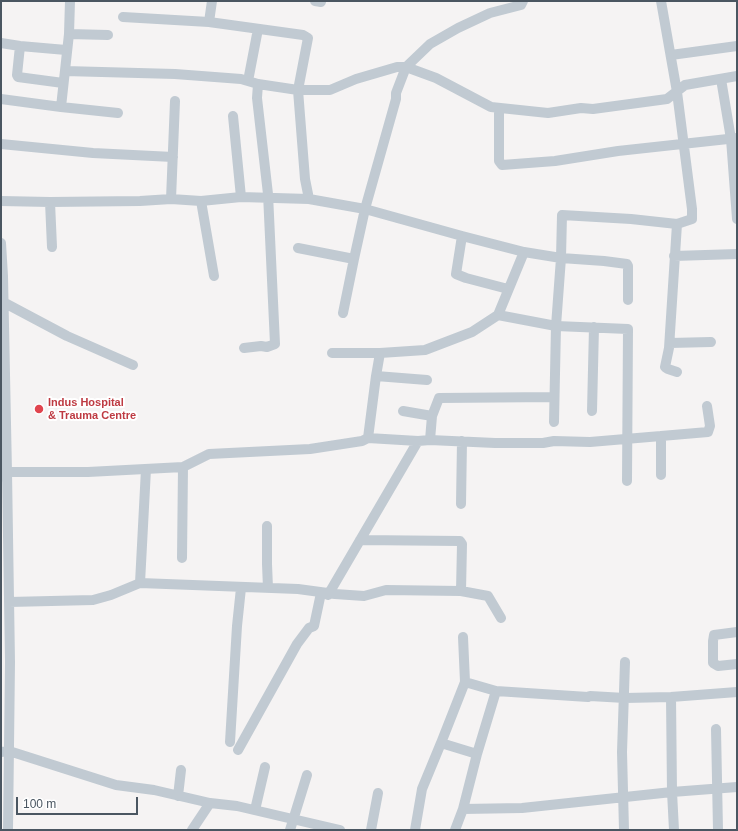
<!DOCTYPE html>
<style>
body{margin:0}
#map{position:relative;width:738px;height:831px;overflow:hidden;background:#f5f3f3;font-family:Arial,sans-serif}
canvas{display:block}
.frame{position:absolute;inset:0;border:2px solid #4a5661;pointer-events:none}
.scale{position:absolute;left:16px;top:797px;width:122px;height:18px;box-sizing:border-box;border:2px solid #4a5661;border-top:0;padding-left:5px;font-size:12px;line-height:14px;white-space:nowrap;color:#4a5661;-webkit-text-stroke:3px #fff;paint-order:stroke}
</style>
<div id="map">
<canvas width="738" height="831"></canvas>
<div class="frame"></div>
<div class="scale">100 m</div>
</div>
<script>
const context = document.querySelector('canvas').getContext('2d');
context.lineJoin = 'round';
const shape = rows => new Path2D(rows.map(r => 'M' + r).join(''));
function stroke(path, color, width, dash) { context.strokeStyle = color; context.lineWidth = width; context.lineCap = dash ? 'butt' : 'round'; context.setLineDash(dash || []); context.stroke(path); }
function label(font, color, halo, rows, align = 'center') {
  context.font = font + ' Arial,sans-serif'; context.lineWidth = 4; context.setLineDash([]); context.textBaseline = 'middle'; context.strokeStyle = halo; context.fillStyle = color; for (const [text, x, y, turn = 0] of rows) {
    context.save(); context.translate(x, y); context.rotate((+turn || 0) * Math.PI / 180); context.textAlign = isNaN(turn) ? turn : align; if (halo) context.strokeText(text, 0, 0); context.fillText(text, 0, 0); context.restore();
  }
}
stroke(shape([
 [315,1,321,2],
 [123,17,209,22,303,35,308,38,298,90,305,179,309,199],
 [209,22,212,1],
 [69,34,108,35],
 [1,43,20,46,66,50],
 [20,46,17,75,18,77,63,83],
 [671,55,737,46],
 [65,71,175,74,241,79,258,84,298,90,330,90,356,79,397,67,406,67,436,78,491,107,548,113,581,108,593,109,667,99,685,85,737,76],
 [721,79,731,139,737,219],
 [248,81,258,29],
 [1,99,61,107,118,113],
 [61,107,69,34,70,1],
 [499,108,499,161,502,165,555,161,618,151,737,138],
 [233,116,241,197],
 [1,144,93,153,173,157],
 [171,199,175,101],
 [1,201,50,202,140,201,171,199,201,201,241,197,309,199,365,209,462,236,524,252,561,258,604,261,627,264,628,266,628,300],
 [201,201,214,276],
 [50,202,52,247],
 [677,224,669,348,665,367,668,369,677,372],
 [462,236,456,274,466,278,508,289],
 [1,243,3,276,7,472,3,477],
 [298,248,354,259],
 [674,256,737,254],
 [3,302,67,336,133,365],
 [343,313,354,259,365,209,396,99,396,93,406,67,430,44,458,28,490,13,521,5,523,1],
 [498,315,556,326,628,329,627,481],
 [670,343,711,342],
 [244,348,261,346,267,347,275,344,268,194,257,98,258,84],
 [332,353,380,353,425,350,472,332,498,315,524,252],
 [376,376,380,353],
 [403,411,432,416],
 [592,411,594,327],
 [554,422,556,326,561,258,562,215,631,219,677,224,692,219,692,209,677,92,661,1],
 [368,438,376,376,427,380],
 [430,440,432,416,439,398,554,397],
 [661,475,661,436,708,432,710,426,707,406],
 [461,504,462,441],
 [267,526,267,564,268,588],
 [360,540,460,541,462,544,461,591],
 [182,558,183,467],
 [140,583,146,469],
 [328,595,418,441],
 [9,602,93,600,111,595,140,583,298,589,335,594,364,596,386,590,461,591,488,596,501,618],
 [737,632,714,635,713,641,713,663,718,666,737,664],
 [465,682,496,691,588,697,590,696,625,698,671,697,737,692],
 [671,697,672,792,674,830],
 [716,729,718,830],
 [230,742,237,626,241,588],
 [441,743,465,682,463,637],
 [238,750,297,644,309,628,314,626,321,593],
 [1,752,9,751,116,785,154,790,210,803,237,806,340,830],
 [178,796,181,770],
 [463,809,522,808,672,792,737,787],
 [255,810,265,767],
 [8,830,10,662,7,472,88,472,183,467,209,454,310,449,362,441,368,438,418,441,430,440,495,443,543,443,554,441,590,442,661,436],
 [192,830,210,803],
 [290,830,307,775],
 [371,830,378,793],
 [415,830,422,789,441,743,477,754],
 [455,830,463,809,477,754,496,691],
 [624,830,622,752,625,662]
]), '#c1cad2', 10);
for (const [x, y, r, color] of [
 [39,409,5,"#e0444e"]
]) { const dot = new Path2D(); dot.arc(x, y, r, 0, 2 * Math.PI); context.fillStyle = color; context.fill(dot); stroke(dot, '#fff', 1.5); }
label('bold 11px', '#be3a42', '#fff', [
 ["Indus Hospital",48,403],
 ["& Trauma Centre",48,416]
], 'left');
</script>
